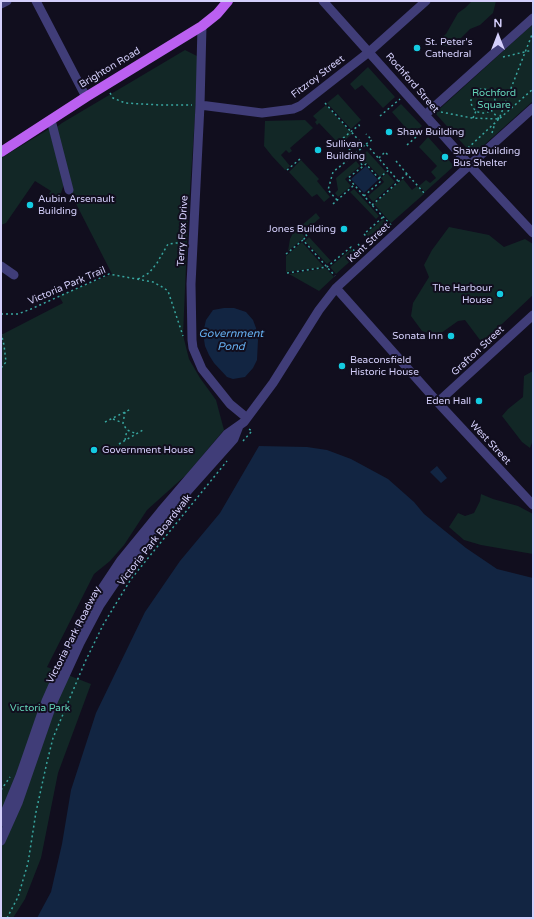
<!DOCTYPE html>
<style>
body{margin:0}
#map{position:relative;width:534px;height:919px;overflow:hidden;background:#110e1e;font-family:"Varela Round",sans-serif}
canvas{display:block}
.frame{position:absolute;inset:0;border:2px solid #d4cffb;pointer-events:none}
.north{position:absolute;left:478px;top:16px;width:40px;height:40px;-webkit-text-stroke:3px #110e1e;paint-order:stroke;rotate:0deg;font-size:11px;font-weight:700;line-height:16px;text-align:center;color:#d4cffb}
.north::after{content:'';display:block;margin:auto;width:14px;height:18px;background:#d4cffb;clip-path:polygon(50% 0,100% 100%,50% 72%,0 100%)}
</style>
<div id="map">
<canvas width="534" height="919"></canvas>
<div class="frame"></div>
<div class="north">N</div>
</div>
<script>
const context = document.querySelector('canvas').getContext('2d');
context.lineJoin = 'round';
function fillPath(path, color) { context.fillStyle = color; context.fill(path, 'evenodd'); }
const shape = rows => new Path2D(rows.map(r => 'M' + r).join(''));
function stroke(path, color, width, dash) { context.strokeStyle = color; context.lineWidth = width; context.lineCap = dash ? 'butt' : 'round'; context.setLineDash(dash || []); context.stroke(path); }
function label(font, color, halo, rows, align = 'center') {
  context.font = font + ' "Varela Round",sans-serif'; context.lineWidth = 4; context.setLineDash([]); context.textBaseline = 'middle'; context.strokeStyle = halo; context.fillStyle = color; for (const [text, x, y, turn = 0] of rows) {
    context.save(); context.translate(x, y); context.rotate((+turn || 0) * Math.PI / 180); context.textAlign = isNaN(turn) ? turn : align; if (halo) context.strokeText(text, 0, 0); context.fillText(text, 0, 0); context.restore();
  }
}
fillPath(shape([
 [472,1,496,1,493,13,480,25,470,29,460,39,455,47,449,47,442,45,442,37,446,34,458,13,465,8],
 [533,24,533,101,473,155,435,113],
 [185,50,199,57,188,220,183,335,189,359,200,378,216,400,224,430,186,475,147,510,124,545,110,561,94,574,47,667,91,684,58,773,41,858,25,899,13,918,1,918,1,335,63,303,59,296,112,274,69,190,54,129,62,123],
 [368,67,395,97,383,108,362,85,355,90,350,84],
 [338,94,361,120,351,129,327,103],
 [401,104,422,126,412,135,392,112],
 [326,105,352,134,340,145,319,123,317,125,315,122,317,120,313,116],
 [305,120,313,128,290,148,292,151,289,153,286,150,281,155,290,166,285,170,272,156,264,146,265,121],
 [49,129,64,184,61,193,56,198,49,194,51,191,35,181,6,223,1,225,1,158],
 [428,137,454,166,425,192,419,186,426,180,430,183,436,178,431,172,437,166,419,147],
 [367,151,386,172,380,177,366,162,364,164,359,159],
 [301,160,319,179,317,181,330,197,324,202,317,194,312,197,289,172],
 [356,161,360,166,345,179,351,186,338,197,335,193,338,190,336,178],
 [387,173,395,182,373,202,368,196,384,182,381,178],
 [403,179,412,190,417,186,424,194,391,223,374,204],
 [354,189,379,216,376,219,350,192],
 [316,213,320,218,305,231,301,226],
 [383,219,388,226,372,240,366,234],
 [449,227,489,235,504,247,525,239,533,244,533,295,486,339,480,340,465,320,458,321,437,336,422,331,411,316,413,303,429,277,424,265,432,250],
 [298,228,305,237,288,251,290,239,293,233],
 [309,237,331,261,327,264,305,241],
 [302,242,324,267,286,272,286,256],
 [351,249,357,255,336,274,330,267],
 [326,268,334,277,319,291,289,274],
 [533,371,533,440,530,448,522,442,502,416,508,409,523,397,524,376],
 [481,494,493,499,518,506,533,514,533,554,481,545,464,540,449,527,458,513,465,516,474,513,480,501]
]), '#122726');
fillPath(shape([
 [366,166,378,180,364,193,351,179],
 [224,308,234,308,246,312,253,320,256,328,258,340,257,360,253,368,245,377,233,379,227,377,214,363,209,355,205,346,203,333,206,320,213,310],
 [259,446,307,447,327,450,351,459,388,479,414,502,424,514,466,548,497,569,533,578,533,918,37,918,51,892,62,844,71,790,96,713,145,612,180,561,220,513],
 [437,466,447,478,441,483,430,472]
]), '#122542');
stroke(shape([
 [503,57,533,50],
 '471 101a12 12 0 1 1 24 0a12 12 0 1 1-24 0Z',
 [110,93,113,98,125,103,160,105,192,105],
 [325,103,364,146],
 [491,110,499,119],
 [441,112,472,118,499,119,533,89],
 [380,116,400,99],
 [473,118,476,111],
 [492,133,495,123],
 [344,142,342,139,359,125,360,127],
 [366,144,372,140,366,134],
 [407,145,424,130],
 [468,148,499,119,533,32],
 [349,149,354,155,366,144,389,170],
 [379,158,385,152,388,155],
 [396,161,407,174],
 [287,170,300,159],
 [379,178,389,170,398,181],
 [364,196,381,181,366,164,348,178,372,205,391,225],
 [337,200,328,190,333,172,354,155,363,166],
 [333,204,354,185],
 [372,205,407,174,425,194],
 [299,227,307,236,303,240],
 [372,243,364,234,383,217],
 [358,244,363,250],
 [286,254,303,240,335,276],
 [287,273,327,267,351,247,358,255],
 [138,279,149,273,157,263,168,244,176,243,185,243],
 [1,314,18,314,31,309,109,274,153,282,164,288,168,291,183,336],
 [1,333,4,345,6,362,1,368],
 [125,412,123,423,125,427,127,430,137,434],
 [113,419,123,423],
 [105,422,131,409],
 [125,440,127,430],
 [243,441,252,431,249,429],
 [119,444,143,430],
 [1,790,10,777],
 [7,918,18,897,28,863,36,812,47,762,53,738,85,662,103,625,131,579,227,461]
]), '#38a59f', 1.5, [2, 3]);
stroke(shape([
 [36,1,86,97],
 [323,1,476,172,533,233],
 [1,4,7,1],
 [202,26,200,105,191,284,192,340,193,348,202,369,230,404,247,418],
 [200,105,262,113,293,109,300,106,369,52,426,1],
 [425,115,533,18],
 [51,120,69,190],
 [1,266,14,275],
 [336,288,442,407,533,505],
 [438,402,533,315],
 [1,822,20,776,46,701,68,651,89,608,121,560,161,511,227,434,244,422,273,383,319,310,336,288,463,171,533,108],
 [1,841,18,803,53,702,80,643,100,605,129,562,176,504,234,439,239,426]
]), '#403d78', 9);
stroke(shape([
 [1,152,86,97,202,26,217,14,228,1]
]), '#bb60f1', 10);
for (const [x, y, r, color] of [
 [417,48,4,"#14cbe1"],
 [389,132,4,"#14cbe1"],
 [318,150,4,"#14cbe1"],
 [445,157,4,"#14cbe1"],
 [30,205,4,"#14cbe1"],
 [344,229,4,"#14cbe1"],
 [500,294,4,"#14cbe1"],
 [451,336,4,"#14cbe1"],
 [342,366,4,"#14cbe1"],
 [479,401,4,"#14cbe1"],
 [94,450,4,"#14cbe1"]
]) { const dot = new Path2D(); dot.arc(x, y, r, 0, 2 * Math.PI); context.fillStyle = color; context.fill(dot); stroke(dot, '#110e1e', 1.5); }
label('10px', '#d4cffb', '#110e1e', [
 ["St. Peter's",425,42],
 ["Cathedral",425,54],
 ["Shaw Building",397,132],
 ["Sullivan",326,144],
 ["Building",326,156],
 ["Shaw Building",453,151],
 ["Bus Shelter",453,163],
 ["Aubin Arsenault",38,199],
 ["Building",38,211],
 ["Jones Building",336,229,"right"],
 ["The Harbour",492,288,"right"],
 ["House",492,300,"right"],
 ["Sonata Inn",443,336,"right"],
 ["Beaconsfield",350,360],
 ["Historic House",350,372],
 ["Eden Hall",471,401,"right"],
 ["Government House",102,450]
], 'left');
label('10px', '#d4cffb', '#110e1e', [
 ["Brighton Road",110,68,-31],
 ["Fitzroy Street",318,77,-37],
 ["Rochford Street",412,83,49],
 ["Terry Fox Drive",183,231,-87],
 ["Kent Street",369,243,-43],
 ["Victoria Park Trail",67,286,-23],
 ["Grafton Street",478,351,-43],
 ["West Street",490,443,47],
 ["Victoria Park Boardwalk",155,540,-52],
 ["Victoria Park Roadway",74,635,-63]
]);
label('10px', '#62d3b7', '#110e1e', [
 ["Rochford",494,93],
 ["Square",494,105],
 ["Victoria Park",40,708]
]);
label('italic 11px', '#66b0f1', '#110e1e', [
 ["Government",231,334],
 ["Pond",231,347]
]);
</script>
